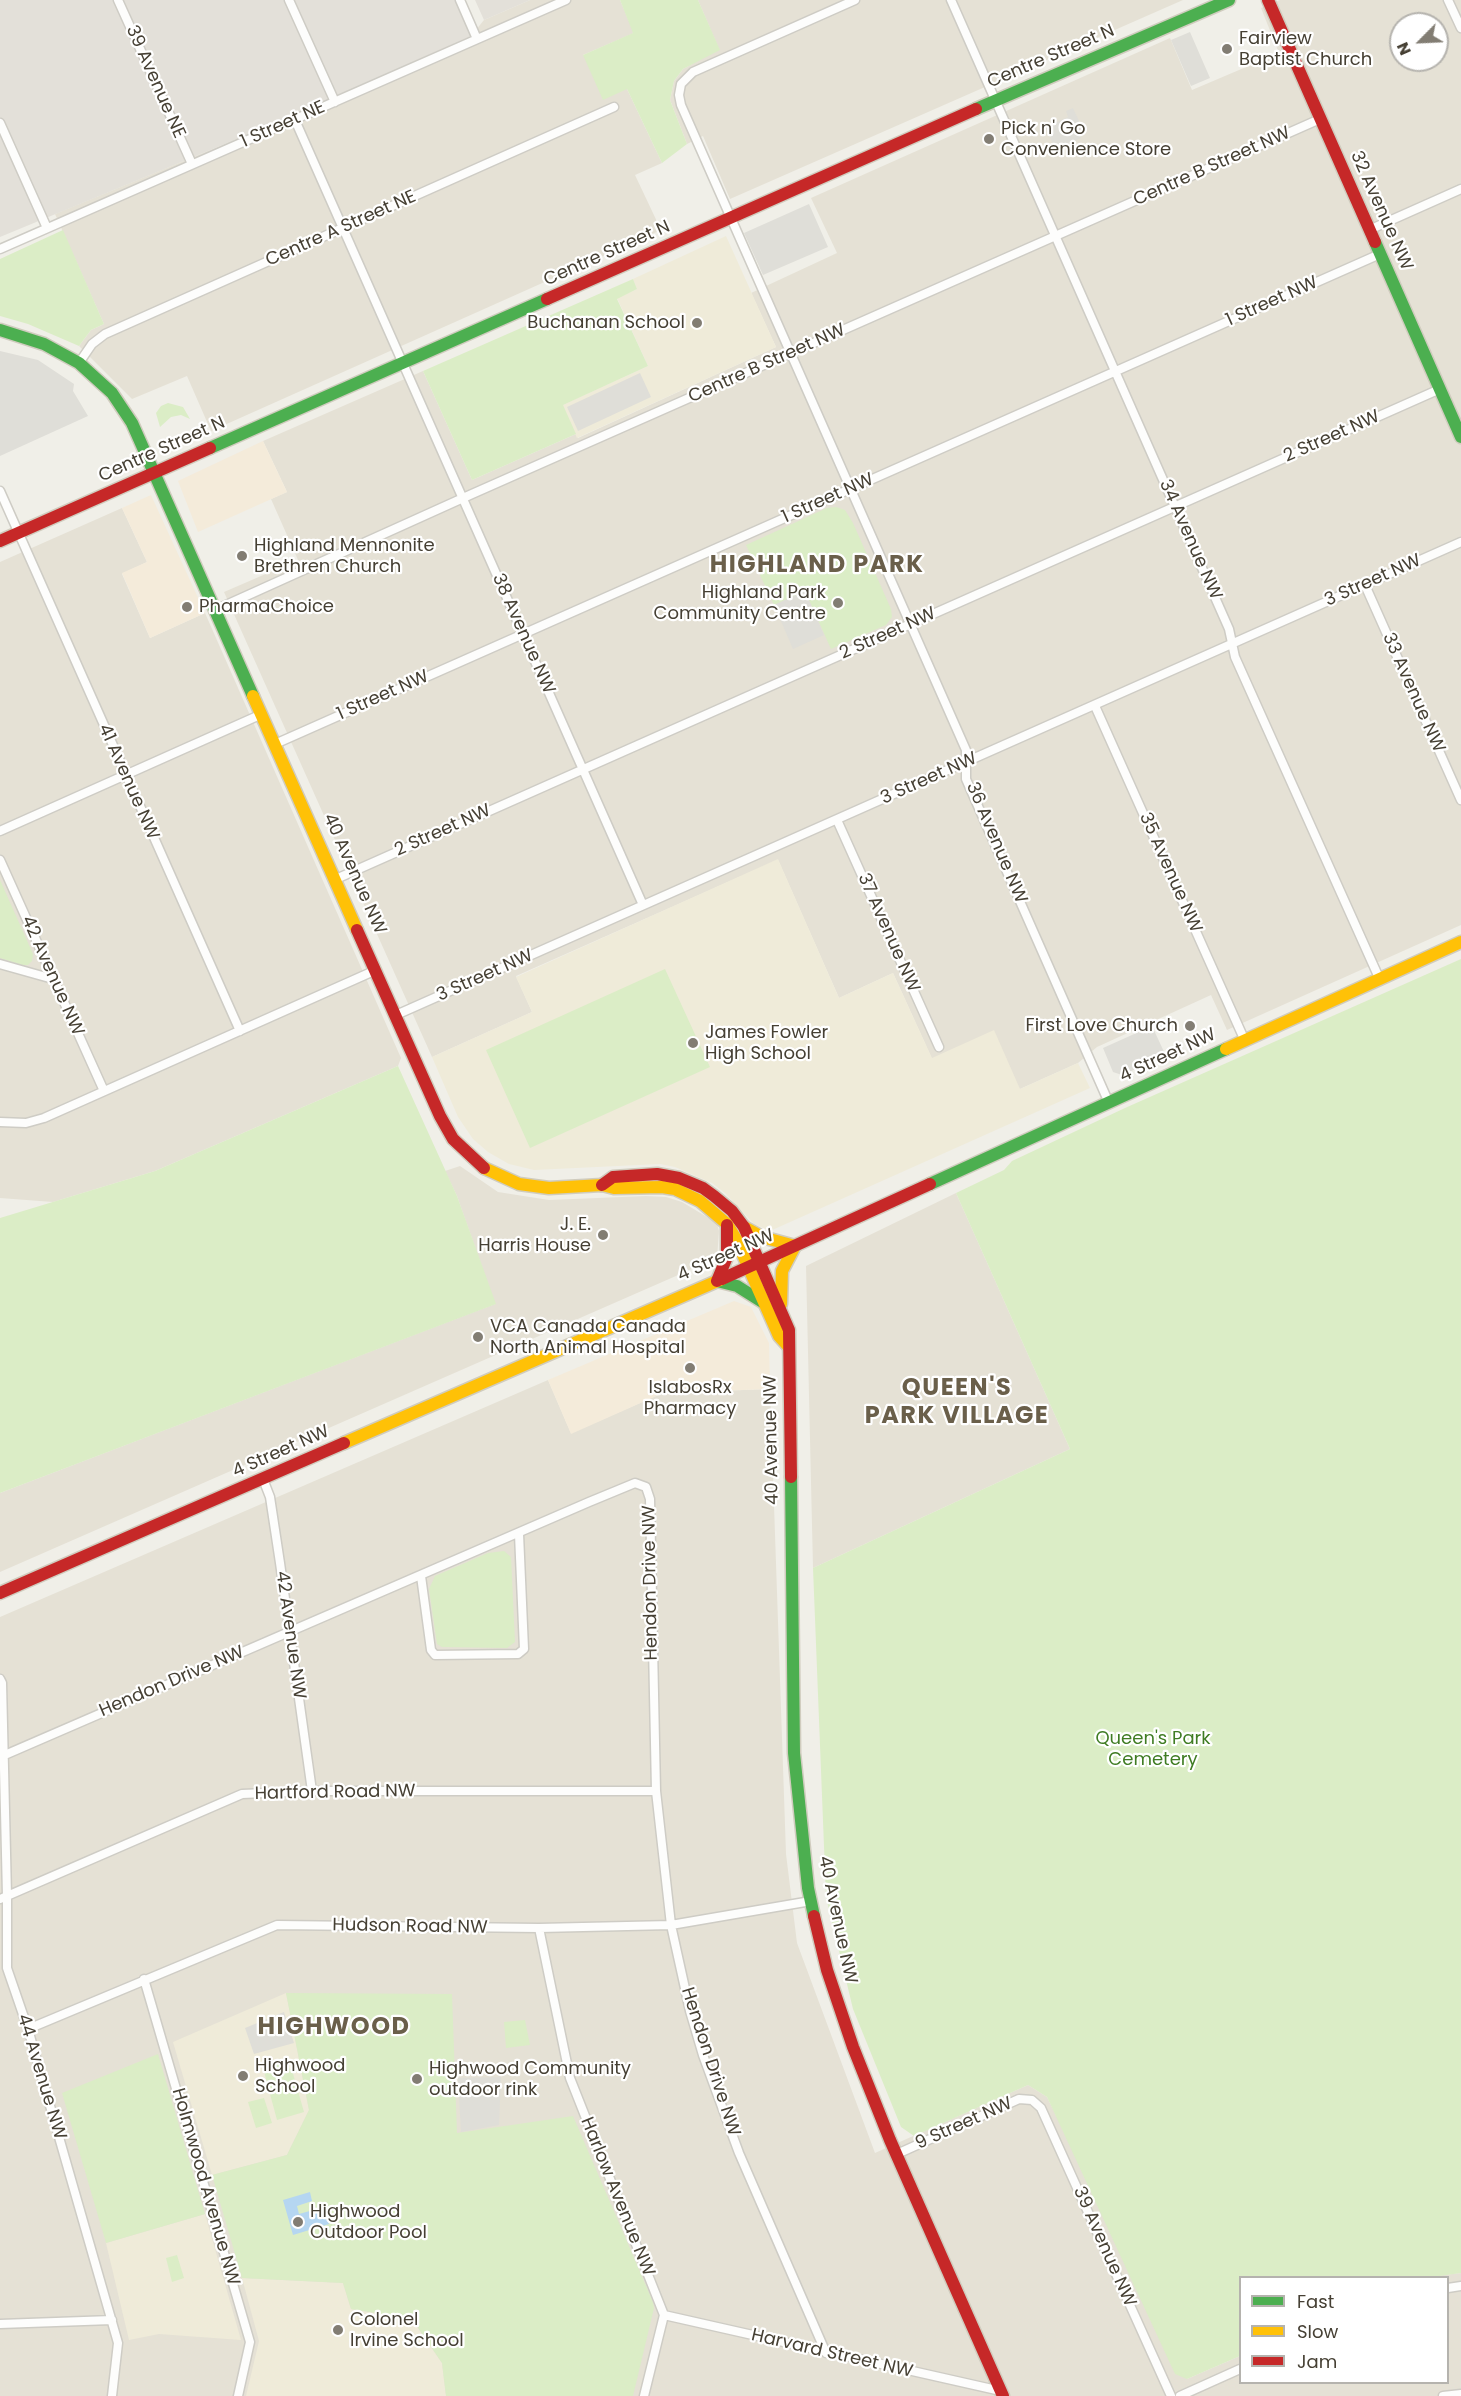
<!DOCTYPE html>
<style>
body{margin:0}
#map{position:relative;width:1461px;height:2396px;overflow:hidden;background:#f0efe8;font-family:Poppins,sans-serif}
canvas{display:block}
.legend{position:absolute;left:1239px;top:2276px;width:210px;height:108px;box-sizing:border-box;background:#fff;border:2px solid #b5b3ae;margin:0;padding:8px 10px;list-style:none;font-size:18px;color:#464034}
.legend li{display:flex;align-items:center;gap:12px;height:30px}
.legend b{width:30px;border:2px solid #b5b3ae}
.north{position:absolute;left:1389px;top:12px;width:60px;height:60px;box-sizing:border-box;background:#fff;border:2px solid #b5b3ae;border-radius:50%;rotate:246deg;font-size:16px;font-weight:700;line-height:24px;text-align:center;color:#464034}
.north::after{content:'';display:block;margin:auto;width:21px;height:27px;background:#827d73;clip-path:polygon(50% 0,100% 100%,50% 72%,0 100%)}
</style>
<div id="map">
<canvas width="1461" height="2396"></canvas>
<ul class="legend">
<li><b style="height:8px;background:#4caf50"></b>Fast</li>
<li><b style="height:8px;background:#ffc107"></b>Slow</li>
<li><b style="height:8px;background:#c62828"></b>Jam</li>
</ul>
<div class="north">N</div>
</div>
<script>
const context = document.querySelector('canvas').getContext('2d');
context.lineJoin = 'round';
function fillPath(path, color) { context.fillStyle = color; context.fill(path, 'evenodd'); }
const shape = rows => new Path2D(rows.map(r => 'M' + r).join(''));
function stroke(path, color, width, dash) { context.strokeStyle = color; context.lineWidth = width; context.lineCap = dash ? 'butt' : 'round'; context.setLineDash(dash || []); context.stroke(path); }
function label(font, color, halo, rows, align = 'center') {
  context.font = font + ' Poppins,sans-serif'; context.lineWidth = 4.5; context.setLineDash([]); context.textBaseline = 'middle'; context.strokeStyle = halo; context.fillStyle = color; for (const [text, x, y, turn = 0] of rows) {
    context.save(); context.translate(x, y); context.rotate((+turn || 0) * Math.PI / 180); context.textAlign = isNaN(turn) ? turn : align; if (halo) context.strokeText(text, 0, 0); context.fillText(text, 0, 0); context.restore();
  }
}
fillPath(shape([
 [530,0,620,0,634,33,583,55,627,89,662,163,635,175,661,230,211,431,187,376,132,399,79,346,91,330,104,324,55,214,290,117,471,36,484,20],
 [698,0,1183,0,730,199,703,136,687,144,670,100,674,81,683,69,719,49],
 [1280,0,1461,0,1461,925,1227,1030,1211,995,1097,1047,1078,1063,1020,1089,932,1059,893,973,839,998,778,860,516,976,532,1012,432,1057,224,592,298,560,271,499,287,492,263,441,423,371,472,480,576,434,578,438,776,347,751,293,837,253,811,198,1170,38,1192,90,1279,53,1261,8],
 [1401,24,1437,24,1437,60,1401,60],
 [122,508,147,562,122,574,150,638,205,613,401,1058,398,1066,155,1171,53,1202,0,1198,0,562],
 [460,1166,498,1192,549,1200,646,1196,666,1197,682,1202,717,1223,719,1231,717,1258,0,1572,0,1493,495,1304,457,1196,445,1171],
 [956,1193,1070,1449,813,1568,806,1266],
 [548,1380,571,1433,663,1393,770,1389,786,1854,797,1943,875,2153,1028,2085,1047,2097,1187,2379,1240,2356,1240,2382,1448,2382,1448,2278,1425,2277,1461,2273,1461,2396,0,2396,0,1617]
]), '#e5e1d5');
fillPath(shape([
 [263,441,287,492,198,532,178,481],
 [151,495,205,613,150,638,122,573,147,562,122,508],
 [734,1301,751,1307,769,1343,770,1389,663,1393,571,1434,548,1380]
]), '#f4ebda');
fillPath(shape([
 [0,0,455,0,471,36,290,117,0,237],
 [475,0,530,0,484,20]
]), '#e3e0d9');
fillPath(shape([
 [726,236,776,347,577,438,562,405,648,366,617,298,637,289,633,279],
 [778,859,839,998,893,973,932,1058,994,1030,1020,1089,1078,1063,1090,1088,770,1231,754,1224,725,1193,712,1183,675,1167,660,1164,534,1170,509,1164,488,1152,473,1139,458,1117,432,1057,532,1012,516,977],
 [286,1993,309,2110,287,2155,212,2175,173,2042],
 [205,2214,241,2340,159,2334,129,2340,106,2243],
 [242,2278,343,2283,351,2309,412,2319,442,2363,446,2396,246,2396,259,2341]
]), '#efebd9');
fillPath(shape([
 [620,0,698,0,720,50,683,69,674,81,670,100,687,144,662,163,627,89,603,100,583,55,633,33],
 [63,230,104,324,91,330,79,346,28,324,0,316,0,259],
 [633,279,637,289,617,299,648,366,563,405,576,434,472,480,423,371],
 [168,403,183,407,190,419,181,415,171,417,160,427,156,413,161,406],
 [836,507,845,510,853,523,891,609,892,617,886,625,831,649,805,591,774,605,746,545,827,508],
 [0,880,33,954,32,961,28,965,22,965,0,958],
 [1461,959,1461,2273,1425,2278,1240,2278,1240,2356,1187,2379,1175,2374,1047,2097,1028,2085,914,2136,901,2127,853,2009,826,1897,813,1568,1070,1449,956,1193,1004,1170,1012,1161,1125,1108],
 [665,969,710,1067,530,1148,486,1050],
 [398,1066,457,1196,496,1304,0,1493,0,1218,155,1171],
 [504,1551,511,1557,515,1642,507,1648,442,1647,437,1644,429,1589,435,1576,488,1553],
 [286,1993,452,1994,457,2133,573,2116,653,2302,654,2308,633,2396,446,2396,442,2363,412,2319,351,2309,343,2283,242,2278,212,2175,287,2155,309,2110],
 [525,2020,530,2045,506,2048,504,2022],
 [158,2054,205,2214,106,2243,62,2093],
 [277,2060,292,2070,304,2112,277,2120,262,2064],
 [264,2098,272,2123,256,2128,248,2102],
 [177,2255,184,2278,172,2282,166,2258]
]), '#dbedc6');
fillPath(shape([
 [1190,32,1210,78,1191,86,1171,40],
 [1073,108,1084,132,1079,134,1081,138,1055,150,1046,127,1068,117,1066,111],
 [809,204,828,247,763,275,744,233],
 [0,351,38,360,74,384,73,391,88,416,0,456],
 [640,373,651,397,578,431,567,407],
 [805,591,824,635,793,649,774,605],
 [1152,1026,1166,1056,1122,1075,1113,1072,1103,1048],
 [284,2012,294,2043,254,2054,245,2028],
 [501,2077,499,2125,461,2132,458,2078]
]), '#dfded8');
fillPath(shape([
 [310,2192,312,2201,297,2206,299,2214,324,2207,329,2224,293,2235,283,2200]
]), '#b5d6f1');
const street = shape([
 [118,0,192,164],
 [289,0,335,102],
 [460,0,477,39],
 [855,0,693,72,681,84,679,95,681,105,966,750,966,779,1109,1103],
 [951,0,1229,629,1235,657,1380,980],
 [1448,0,1461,28],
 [295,120,643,905],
 [0,123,47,228],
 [1369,230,1461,189],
 [0,249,566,0],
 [79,363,92,344,105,334,614,107],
 [0,491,240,1031],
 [1365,585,1461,800],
 [215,610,472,494,1320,119],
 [1095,706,1245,1041],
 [275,744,1380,254],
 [837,820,939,1047],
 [0,831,262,714],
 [0,860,104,1091],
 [336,879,1440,389],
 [0,964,53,979],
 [396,1015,1461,542],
 [0,1122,26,1123,44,1118,376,970],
 [263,1479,270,1497,280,1563,312,1791],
 [421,1576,431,1650,435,1655,518,1654,524,1649,519,1534],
 [0,1679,2,1683,7,1896,7,1968,28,2029,118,2343,112,2396],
 [0,1757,589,1502,635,1483,646,1487,650,1499,656,1791,671,1925,690,2011,703,2055,739,2153,826,2353],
 [0,1899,242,1794,312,1791,656,1791],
 [539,1928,570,2078,664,2315,644,2396],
 [144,1979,250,2342,238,2396],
 [28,2029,277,1925,539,1928,671,1925,811,1901],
 [897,2154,1019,2099,1032,2100,1041,2108,1171,2396],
 [1448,2288,1461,2286],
 [664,2315,1001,2391],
 [0,2324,112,2320],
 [1180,2396,1240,2369],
 [1443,2396,1461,2394]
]);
const fast = shape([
 [976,109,1229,0],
 [1375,242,1461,437],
 [0,330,44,344,79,363,112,393,132,423,253,696],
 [210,448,547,299],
 [930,1184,1226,1049],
 [717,1281,737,1286,764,1303],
 [791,1477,794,1753,808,1888,814,1916]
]);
const slow = shape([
 [253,696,357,930],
 [1226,1049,1461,942],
 [484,1168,519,1184,549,1188,602,1185,614,1188,662,1187,675,1189,700,1201,727,1224,736,1239,779,1336,788,1346],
 [744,1227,762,1237,795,1246],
 [781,1304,782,1271,795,1246],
 [344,1443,722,1279]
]);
const jam = shape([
 [1268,0,1375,242],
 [547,299,976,109],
 [0,541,210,448],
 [357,930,440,1116,453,1139,484,1168],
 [602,1185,613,1177,657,1174,679,1178,703,1188,714,1196,732,1211,744,1227,789,1330,791,1477],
 [722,1279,930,1184],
 [717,1281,727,1257,727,1225],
 [0,1593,344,1443],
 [814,1916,827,1970,853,2047,890,2140,1003,2396]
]);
stroke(street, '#ceccc5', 11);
stroke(fast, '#d0ccbe', 15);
stroke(slow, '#d0ccbe', 15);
stroke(jam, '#d0ccbe', 15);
stroke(street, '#fdfdfc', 8);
stroke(fast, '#4caf50', 12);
stroke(slow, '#ffc107', 12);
stroke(jam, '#c62828', 12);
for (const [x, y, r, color] of [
 [1227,49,6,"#827d73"],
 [989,139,6,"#827d73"],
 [697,323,6,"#827d73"],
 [242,556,6,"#827d73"],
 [838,603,6,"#827d73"],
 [187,607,6,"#827d73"],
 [1190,1026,6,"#827d73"],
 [693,1043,6,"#827d73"],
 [603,1235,6,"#827d73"],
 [478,1337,6,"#827d73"],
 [690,1368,6,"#827d73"],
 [243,2076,6,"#827d73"],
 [417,2079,6,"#827d73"],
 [298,2222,6,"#827d73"],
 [338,2330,6,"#827d73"]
]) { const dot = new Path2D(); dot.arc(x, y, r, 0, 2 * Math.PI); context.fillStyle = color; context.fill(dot); stroke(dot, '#fff', 2); }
label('18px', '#464034', '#fff', [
 ["Fairview",1239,39],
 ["Baptist Church",1239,60],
 ["Pick n' Go",1001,129],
 ["Convenience Store",1001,150],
 ["Buchanan School",685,323,"right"],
 ["Highland Mennonite",254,546],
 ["Brethren Church",254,567],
 ["Highland Park",826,593,"right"],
 ["Community Centre",826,614,"right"],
 ["PharmaChoice",199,607],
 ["First Love Church",1178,1026,"right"],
 ["James Fowler",705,1033],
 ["High School",705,1054],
 ["J. E.",591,1225,"right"],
 ["Harris House",591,1246,"right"],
 ["VCA Canada Canada",490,1327],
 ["North Animal Hospital",490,1348],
 ["IslabosRx",690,1388,"center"],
 ["Pharmacy",690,1409,"center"],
 ["Highwood",255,2066],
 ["School",255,2087],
 ["Highwood Community",429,2069],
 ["outdoor rink",429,2090],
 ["Highwood",310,2212],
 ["Outdoor Pool",310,2233],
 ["Colonel",350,2320],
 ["Irvine School",350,2341]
], 'left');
label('18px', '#464034', '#fff', [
 ["Centre Street N",1051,57,-23],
 ["39 Avenue NE",155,82,66],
 ["1 Street NE",283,125,-24],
 ["Centre B Street NW",1212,167,-24],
 ["32 Avenue NW",1381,211,66],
 ["Centre A Street NE",341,229,-24],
 ["Centre Street N",607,254,-24],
 ["1 Street NW",1272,302,-24],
 ["Centre B Street NW",767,364,-24],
 ["2 Street NW",1332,437,-24],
 ["Centre Street N",162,450,-24],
 ["1 Street NW",828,499,-24],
 ["34 Avenue NW",1190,540,66],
 ["3 Street NW",1373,581,-24],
 ["38 Avenue NW",523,634,66],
 ["2 Street NW",888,634,-24],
 ["33 Avenue NW",1413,693,66],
 ["1 Street NW",383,696,-24],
 ["3 Street NW",929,779,-24],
 ["41 Avenue NW",128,782,66],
 ["2 Street NW",443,831,-24],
 ["36 Avenue NW",996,843,67],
 ["35 Avenue NW",1170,873,66],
 ["40 Avenue NW",354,874,66],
 ["37 Avenue NW",888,933,66],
 ["42 Avenue NW",52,976,66],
 ["3 Street NW",485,976,-24],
 ["4 Street NW",1168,1056,-25],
 ["4 Street NW",726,1256,-24],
 ["40 Avenue NW",772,1440,-91],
 ["4 Street NW",281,1452,-24],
 ["Hendon Drive NW",651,1583,-91],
 ["42 Avenue NW",290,1635,82],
 ["Hendon Drive NW",172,1682,-23],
 ["Hartford Road NW",335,1793,-1],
 ["40 Avenue NW",837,1920,78],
 ["Hudson Road NW",410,1927,1],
 ["Hendon Drive NW",710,2062,72],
 ["44 Avenue NW",41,2077,73],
 ["9 Street NW",964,2124,-24],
 ["Holmwood Avenue NW",205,2187,74],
 ["Harlow Avenue NW",617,2197,68],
 ["39 Avenue NW",1104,2247,66],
 ["Harvard Street NW",832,2354,13]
]);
label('18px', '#3f7c23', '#fff', [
 ["Queen's Park",1153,1739],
 ["Cemetery",1153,1760]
]);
context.letterSpacing = '1.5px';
label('bold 24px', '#6a5f4a', '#fff', [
 ["HIGHLAND PARK",817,566],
 ["QUEEN'S",957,1389],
 ["PARK VILLAGE",957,1417],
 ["HIGHWOOD",334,2028]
]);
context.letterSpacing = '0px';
</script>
